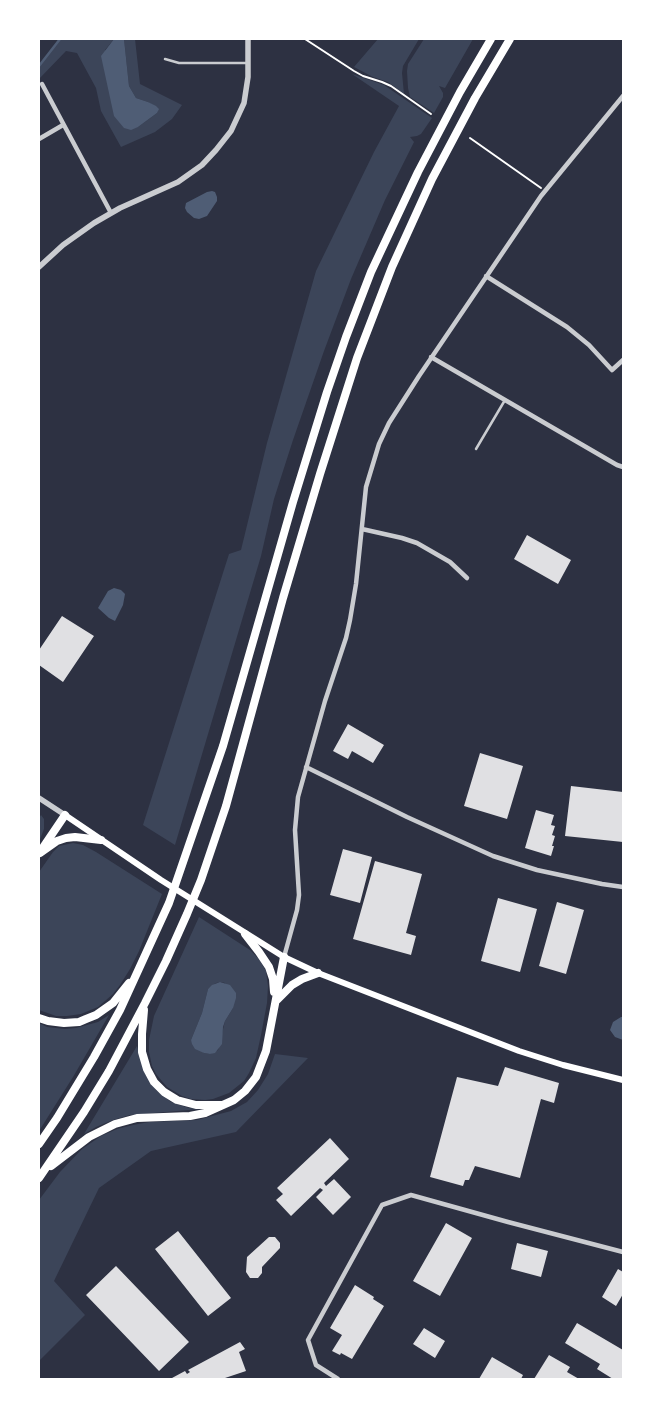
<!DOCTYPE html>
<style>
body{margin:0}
#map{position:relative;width:662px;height:1418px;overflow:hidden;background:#2d3142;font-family:"Roboto Serif",serif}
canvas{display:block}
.frame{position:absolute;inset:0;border:40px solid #fff;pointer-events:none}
</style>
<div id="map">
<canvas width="662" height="1418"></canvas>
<div class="frame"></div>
</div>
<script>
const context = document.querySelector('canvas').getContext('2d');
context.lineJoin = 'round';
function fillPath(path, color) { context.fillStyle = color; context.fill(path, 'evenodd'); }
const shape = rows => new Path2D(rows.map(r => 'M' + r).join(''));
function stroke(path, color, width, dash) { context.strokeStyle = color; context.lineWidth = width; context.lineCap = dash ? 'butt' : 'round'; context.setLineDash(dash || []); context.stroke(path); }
fillPath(shape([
 [60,39,114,39,105,50,138,127,157,113,158,109,148,102,136,98,129,86,124,39,135,39,140,84,182,105,172,119,155,132,121,147,101,111,96,88,77,53,66,51,39,79,39,66],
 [378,39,419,39,403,66,402,73,404,94,388,82,373,77,354,67],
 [424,39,473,39,445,88,439,86,443,93,443,97,434,113,410,97,408,88,407,71,408,64],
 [352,74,384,85,432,118,421,134,417,136,410,137,414,142,385,200,351,279,324,351,293,440,274,499,261,556,175,845,143,825,229,554,241,550,267,443,316,271,374,152,399,106],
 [41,815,44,819,44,829,39,842,39,818],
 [73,843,83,845,96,852,162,894,139,951,130,969,120,985,113,994,98,1007,81,1014,67,1016,56,1016,39,1010,39,872,53,852,59,846],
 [199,917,250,950,259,959,266,971,268,986,267,1003,261,1035,256,1058,249,1073,244,1081,229,1093,213,1099,205,1100,191,1099,182,1096,167,1087,156,1074,152,1066,149,1052,149,1040,154,1016],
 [221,982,225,983,233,1008,225,1021,218,1050,210,1054,204,1053,191,1040,202,1013,208,989,216,983],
 [109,1015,73,1077,39,1131,40,1104,39,1086,39,1023,47,1027,65,1029,76,1028,98,1022],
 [137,1046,145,1074,156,1090,171,1102,189,1108,201,1109,130,1115,113,1120,96,1127,84,1134],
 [275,1054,308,1058,236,1132,151,1151,99,1188,54,1281,85,1315,39,1361,39,1200,60,1172,82,1149,101,1136,117,1129,133,1125,149,1122,197,1120,231,1111,247,1102,258,1090,268,1074]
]), '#3c4559');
fillPath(shape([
 [114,39,124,39,129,86,136,98,148,102,156,106,159,109,157,113,138,127,131,130,124,128,114,116,101,56],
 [212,191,215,192,217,197,217,201,207,216,199,219,194,218,187,212,185,208,186,203,207,192],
 [114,588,121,590,125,594,123,605,115,621,109,618,98,608,108,591],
 [220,982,230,985,236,993,236,998,233,1008,225,1021,223,1027,222,1044,215,1053,210,1054,204,1053,195,1049,192,1044,191,1040,202,1013,208,989,212,985],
 [621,1017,623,1017,623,1040,615,1037,610,1030,613,1022]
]), '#4f5d75');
stroke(shape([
 [39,66,60,39]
]), '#4f5d75', 2.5);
fillPath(shape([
 [527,535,571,560,558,584,514,559],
 [62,616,94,636,63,682,39,665,39,650],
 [348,724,384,745,373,763,352,751,348,759,333,751],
 [480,753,523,766,507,819,464,806],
 [571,786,623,792,623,842,565,836],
 [536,810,554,815,551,825,555,826,552,835,555,836,552,846,554,846,551,856,525,848],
 [343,849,372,857,360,903,330,895],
 [375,861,422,874,406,933,416,936,411,955,353,939],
 [498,898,537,909,520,972,481,961],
 [557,902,584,910,566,974,539,966],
 [505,1067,559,1083,554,1103,541,1099,520,1178,475,1166,469,1180,465,1180,463,1186,430,1177,457,1077,498,1086],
 [330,1138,349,1159,324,1183,326,1186,334,1179,351,1197,333,1215,316,1197,323,1190,320,1188,291,1216,276,1200,283,1194,277,1188],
 [446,1223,472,1238,440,1296,413,1281],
 [178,1231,231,1298,208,1316,155,1249],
 [269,1237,275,1237,280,1243,280,1248,262,1267,262,1273,258,1278,250,1278,246,1272,247,1257],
 [517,1243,548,1251,541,1277,511,1269],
 [116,1266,189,1342,159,1371,86,1295],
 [618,1269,623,1272,623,1294,616,1306,602,1297],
 [355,1285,374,1297,373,1299,384,1306,352,1359,341,1353,340,1355,332,1351,342,1335,330,1328],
 [577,1323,623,1350,623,1379,613,1379,597,1369,600,1364,565,1343],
 [424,1328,445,1341,435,1358,413,1344],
 [240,1342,245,1349,239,1352,246,1371,222,1379,173,1379,172,1378,185,1371,187,1374,190,1372,188,1370],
 [549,1355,570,1367,567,1372,579,1379,534,1379],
 [492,1357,523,1375,521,1379,479,1379]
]), '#e0e0e3');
stroke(shape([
 [305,39,354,71,363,76,382,82,391,86,431,114],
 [470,138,541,188]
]), '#fff', 2);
stroke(shape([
 [165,59,179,63,248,63],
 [476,449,505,400]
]), '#caccd0', 2.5);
stroke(shape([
 [42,84,111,213],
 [39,139,63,125],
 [486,276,567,327,589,345,612,370,623,360],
 [431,357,617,465,623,467],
 [362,529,402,538,417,543,450,562,467,578],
 [306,767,407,817,493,856,537,870,602,884,623,887],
 [284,957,297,910,299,895,295,830,298,797,325,701,346,638,350,620,356,584,366,487,379,444,389,423,419,376,541,196,623,96],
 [338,1379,316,1365,308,1340,382,1205,411,1195,508,1222,623,1252]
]), '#caccd0', 4.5);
stroke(shape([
 [39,267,63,245,94,223,120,208,178,182,202,165,216,150,231,131,244,103,248,77,248,39],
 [39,798,65,815]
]), '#caccd0', 5.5);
stroke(shape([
 [65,815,161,880,284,957,318,973,519,1051,563,1065,623,1080]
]), '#fff', 6);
stroke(shape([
 [42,849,65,815],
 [40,853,57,841,66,838,75,837,101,840],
 [245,934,259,952,269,967,273,979,274,992],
 [277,1000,292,985,302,979,318,973],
 [144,1010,142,1034,142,1052,147,1069,154,1082,164,1092,177,1100,196,1105,221,1105],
 [39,1018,48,1021,64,1023,79,1022,86,1019,96,1015,113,1003,129,983],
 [39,1144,57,1118,94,1057,120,1010,169,903,223,746,293,502,327,392,346,337,371,272,418,172,460,92,491,39],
 [51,1166,89,1137,115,1124,137,1118,190,1116,205,1113,234,1100,245,1091,256,1077,266,1051,284,957],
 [39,1178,84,1112,109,1071,145,1003,166,961,187,914,201,880,226,806,283,598,320,474,357,358,392,267,432,179,475,98,510,39]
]), '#fff', 8);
</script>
